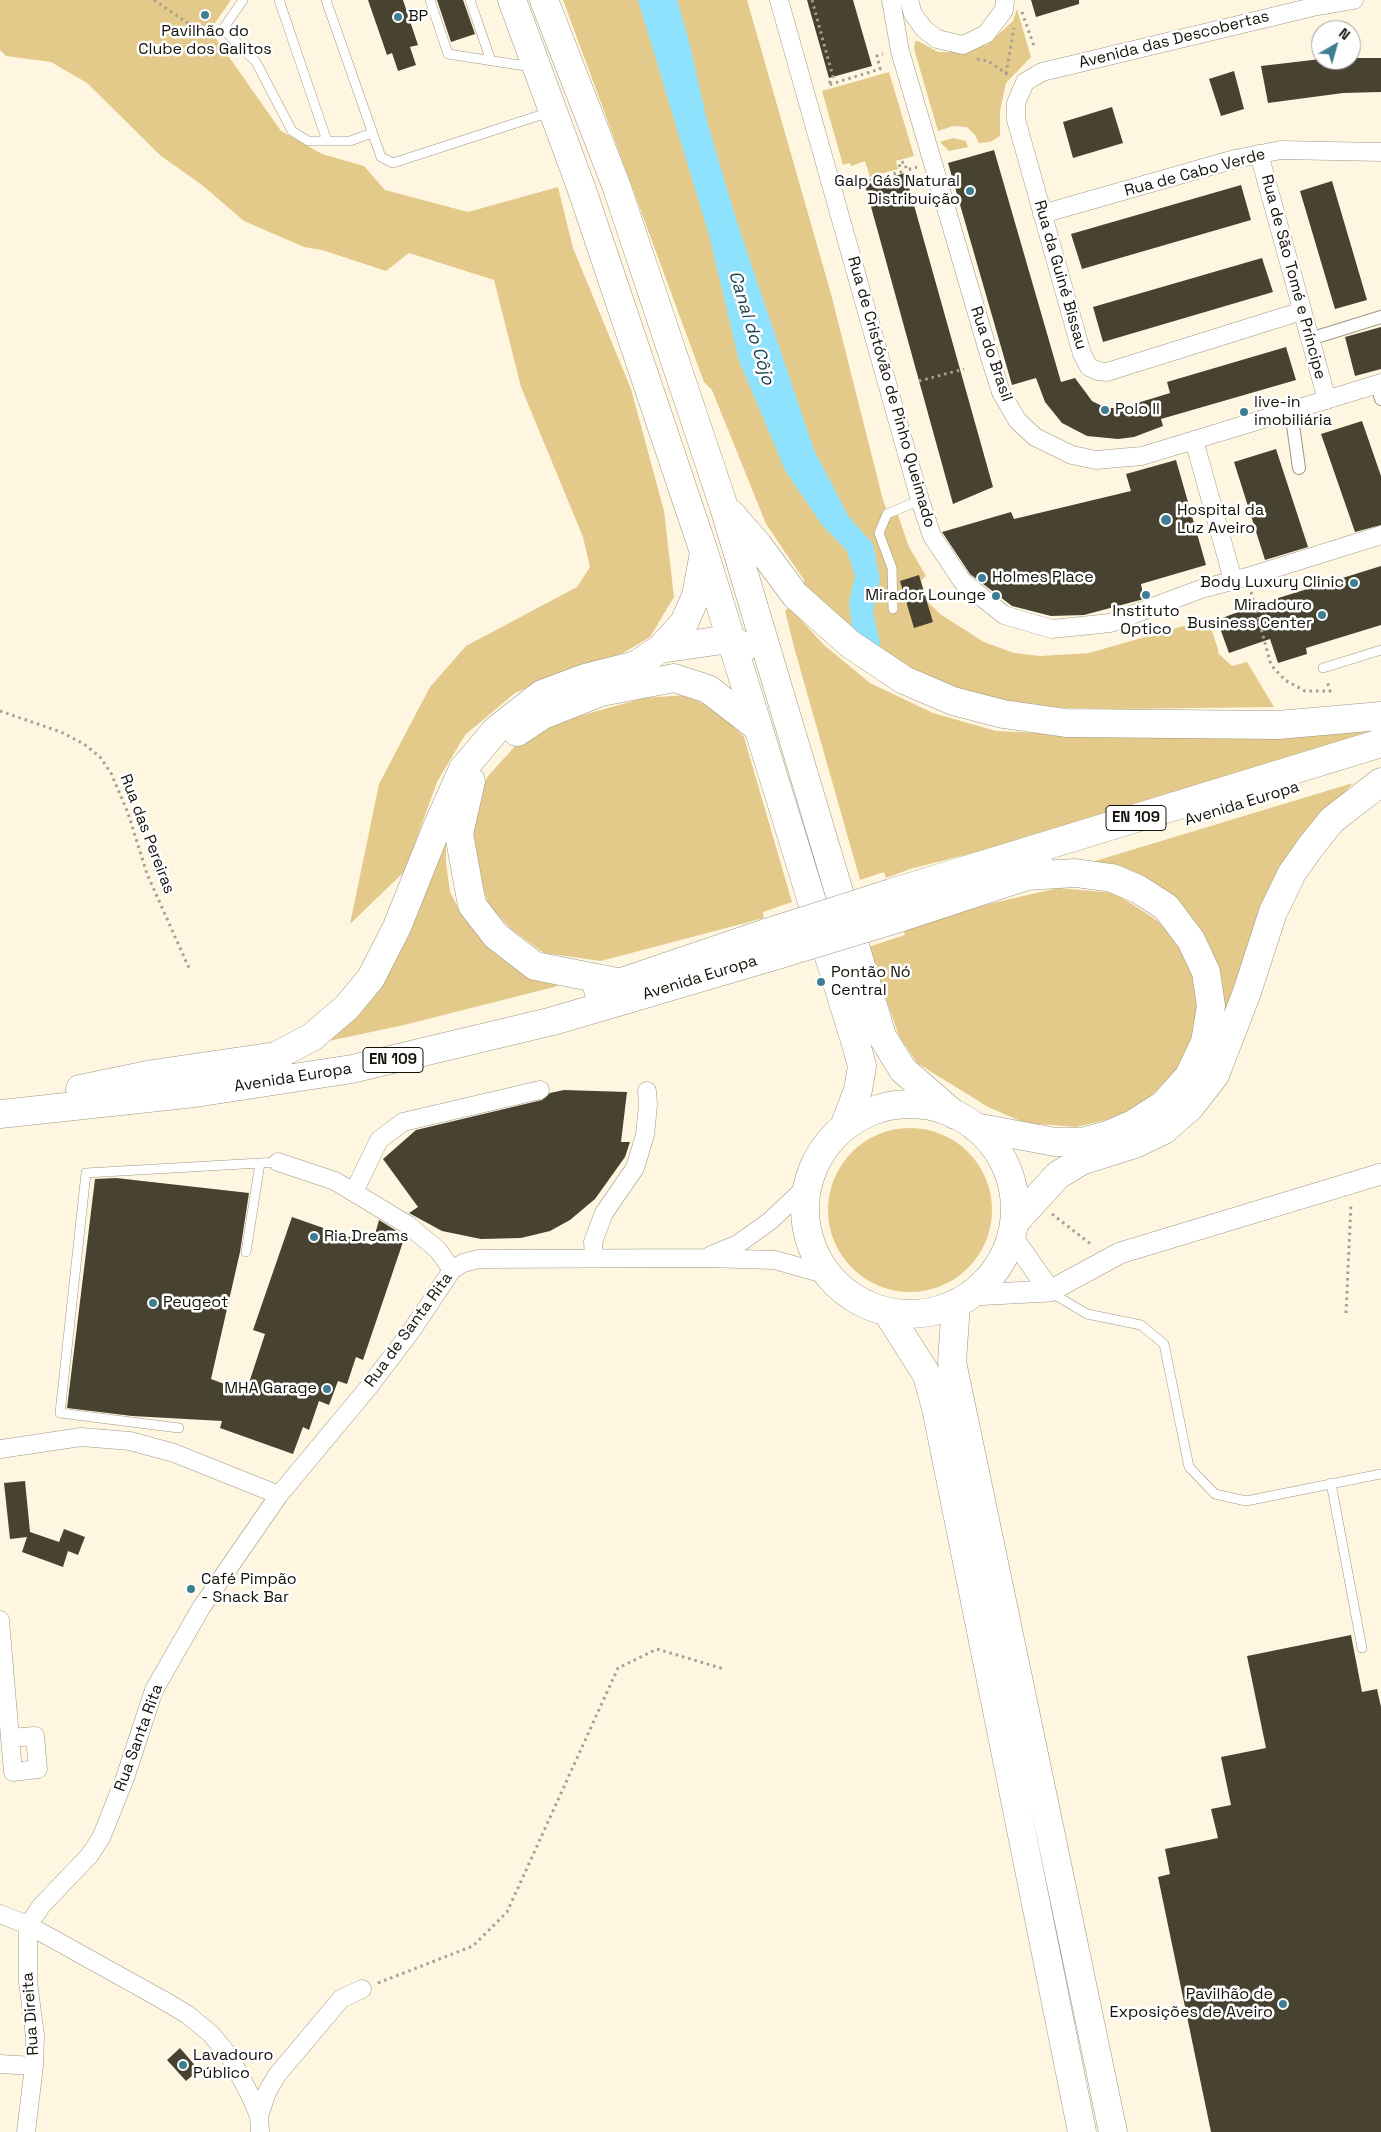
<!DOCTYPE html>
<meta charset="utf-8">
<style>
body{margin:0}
#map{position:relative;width:1381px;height:2132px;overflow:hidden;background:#fff6e2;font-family:"Space Grotesk",sans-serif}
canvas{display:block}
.north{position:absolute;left:1311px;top:20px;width:50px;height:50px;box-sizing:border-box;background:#fff;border:1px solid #a1a09d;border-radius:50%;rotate:38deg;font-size:14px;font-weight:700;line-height:20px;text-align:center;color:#15120b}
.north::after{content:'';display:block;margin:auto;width:18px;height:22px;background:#3e7e92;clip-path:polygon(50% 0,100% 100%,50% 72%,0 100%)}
</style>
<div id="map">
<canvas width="1381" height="2132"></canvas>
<div class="north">N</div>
</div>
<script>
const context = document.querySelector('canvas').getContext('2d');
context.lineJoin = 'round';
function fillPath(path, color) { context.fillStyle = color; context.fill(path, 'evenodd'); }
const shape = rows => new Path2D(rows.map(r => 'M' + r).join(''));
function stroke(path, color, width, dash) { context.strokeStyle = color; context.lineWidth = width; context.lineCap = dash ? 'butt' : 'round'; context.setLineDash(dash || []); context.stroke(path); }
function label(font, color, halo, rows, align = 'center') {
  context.font = font + ' "Space Grotesk",sans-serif'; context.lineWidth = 5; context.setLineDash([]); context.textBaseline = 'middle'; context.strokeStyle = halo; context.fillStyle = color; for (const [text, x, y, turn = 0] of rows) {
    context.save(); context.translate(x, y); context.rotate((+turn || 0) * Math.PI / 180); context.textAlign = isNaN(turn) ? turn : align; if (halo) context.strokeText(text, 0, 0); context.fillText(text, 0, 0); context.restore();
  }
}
fillPath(shape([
 [0,0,231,0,210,30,281,131,322,154,364,166,385,190,468,212,558,187,573,248,631,389,664,511,674,597,650,637,623,653,547,679,515,693,465,735,437,782,405,871,350,924,379,784,430,687,466,646,577,587,590,567,583,537,521,387,494,280,409,253,386,271,322,250,304,247,244,221,202,185,161,156,87,83,51,62,6,56,0,50],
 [563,0,747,0,831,294,883,500,889,516,898,515,909,547,926,576,916,585,921,595,940,614,984,642,1014,653,1040,656,1089,653,1208,619,1218,649,1218,653,1232,666,1247,662,1274,707,1116,709,1021,707,993,701,909,673,806,595,804,580,766,524,712,390,704,382],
 [1017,9,1031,57,1006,83,1000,111,1000,136,990,142,979,143,975,135,967,127,953,126,938,131,914,49,915,41,920,42,938,52,950,52,987,45,1013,21],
 [889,72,914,156,896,161,898,169,870,177,865,161,851,166,850,163,843,165,822,91],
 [953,138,966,141,968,147,949,151,940,142],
 [789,607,824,645,870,683,933,713,996,731,1087,735,1379,729,1016,842,910,869,886,878,884,872,860,880,794,647,785,611],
 [686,695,719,712,744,737,792,902,763,912,764,918,601,961,544,953,511,929,489,905,476,871,470,835,473,805,488,776,518,743,554,723,644,698],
 [1353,783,1303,837,1220,1039,1211,955,1095,861],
 [446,824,446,863,450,892,462,915,482,941,505,961,524,973,558,986,404,1025,324,1042],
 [1058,888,1115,893,1158,921,1190,957,1198,994,1195,1029,1180,1066,1146,1101,1119,1117,1076,1127,1025,1123,988,1107,917,1063,899,1036,868,947,905,935,903,929,976,907],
 '828 1210a82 82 0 1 1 164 0a82 82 0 1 1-164 0Z'
]), '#e3ca8a');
fillPath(shape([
 [638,0,677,0,689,41,707,121,737,222,814,450,849,517,873,544,880,579,873,611,882,654,853,635,849,602,855,576,847,551,822,525,786,472,739,361,709,235]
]), '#8ee2fe');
fillPath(shape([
 [368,0,403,0,418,45,410,47,416,65,398,71,392,53,387,55],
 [437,0,463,0,475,34,451,42],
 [807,0,853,0,872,66,829,78],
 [1031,0,1079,0,1079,4,1036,17],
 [1351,58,1381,58,1381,92,1343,93,1268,103,1261,66,1321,59,1351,60],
 [1234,71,1244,109,1221,116,1209,79],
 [1112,107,1123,143,1073,158,1063,122],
 [994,150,1061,382,1075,378,1092,401,1106,408,1121,408,1170,393,1167,382,1286,347,1296,380,1161,419,1163,426,1134,437,1118,439,1087,436,1062,423,1045,402,1036,378,1012,385,948,163],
 [905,173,993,487,953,504,865,185],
 [1332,181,1367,300,1335,309,1300,191],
 [1241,185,1251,220,1082,269,1071,234],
 [1262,258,1273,292,1103,342,1093,307],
 [1381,327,1381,369,1355,376,1345,337],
 [1362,421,1381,476,1381,525,1355,532,1321,434],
 [1276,449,1308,547,1265,560,1234,462],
 [1176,460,1206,565,1141,584,1144,599,1084,615,1051,616,1012,606,970,574,942,532,1011,512,1014,519,1131,491,1126,474],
 [1381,566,1381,625,1306,648,1307,654,1278,663,1270,639,1229,653,1217,620,1259,604],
 [919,575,933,622,914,628,900,581],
 [564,1090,627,1092,621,1142,630,1142,625,1157,595,1199,570,1220,550,1231,521,1238,481,1239,442,1231,409,1213,418,1207,383,1159,416,1130,542,1100,550,1093],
 [116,1178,249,1193,240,1252,211,1379,246,1392,265,1334,253,1330,292,1217,372,1245,379,1220,405,1236,363,1360,356,1357,347,1384,338,1381,329,1405,319,1401,309,1430,303,1427,293,1454,220,1428,222,1421,132,1416,67,1408,95,1179],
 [25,1481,30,1532,59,1542,64,1529,85,1537,78,1555,68,1551,63,1567,22,1552,27,1537,10,1539,4,1483],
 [1351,1635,1362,1692,1377,1689,1381,1707,1381,2132,1211,2132,1158,1877,1170,1874,1165,1849,1218,1838,1211,1809,1231,1805,1221,1757,1266,1748,1247,1656],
 [180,2048,199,2070,186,2081,167,2060]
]), '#484231');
const service = shape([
 [243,0,223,29,256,62,292,131,308,141,350,141,372,133],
 [279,0,327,141],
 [326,0,381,157,393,163,550,112],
 [430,0,448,54,532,67],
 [470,0,491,61],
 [893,609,892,568,879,533,887,514,920,500],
 [1323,668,1381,650],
 [246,1252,260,1163],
 [1050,1292,1087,1314,1141,1325,1164,1344,1189,1467,1215,1494,1246,1501,1381,1474],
 [179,1428,60,1413,86,1173,278,1162],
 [1331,1483,1362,1648]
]);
const pedestrian = shape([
 [1310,339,1381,317],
 [1377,385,1381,399],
 [1291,411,1299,468]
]);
const minor = shape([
 [779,0,920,500,932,536,962,581,1004,615,1052,629,1110,623,1201,589,1247,577,1381,535],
 [891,0,900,51,991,361,1001,392,1017,420,1035,437,1072,455,1096,460,1142,456,1381,383],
 [909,0,913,14,924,29,937,39,963,45,986,34,1004,10,1005,0],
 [1259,154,1327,400],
 [1042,214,1235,159,1281,150,1381,152],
 [1302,311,1107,372,1098,371,1089,367,1082,354,1019,130,1016,120,1016,103,1025,82,1042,72,1313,7,1354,0],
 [1194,440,1233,580],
 [278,1162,335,1181,408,1225,438,1250,452,1270],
 [354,1192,379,1140,403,1122,540,1090],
 [711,1255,738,1244,770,1221,807,1186],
 [594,1258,593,1242,604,1213,635,1168,645,1135,648,1105,647,1091],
 [0,1449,81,1437,130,1441,174,1453,279,1495],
 [0,1620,10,1738,13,1772,38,1769,35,1736,10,1738],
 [0,1914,28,1925,163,2000,188,2015,211,2034,230,2057,250,2095,259,2116,260,2132],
 [28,1925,42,1905,89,1856,101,1838,125,1778,154,1690,201,1608,279,1495,368,1388,412,1330,452,1270,463,1263,479,1259,706,1258,775,1260,828,1275],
 [0,2064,34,2066],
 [259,2116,267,2092,277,2075,341,1999,362,1989],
 [26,2132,34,2066,35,2036,28,1982,28,1925]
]);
const tertiary = shape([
 [1012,1237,1050,1291],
 [972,1295,1050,1291,1120,1253,1381,1174]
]);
const primary = shape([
 [512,0,582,190,704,552,856,1044,862,1066,858,1090,844,1127],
 [544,0,616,185,724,507,882,1036,903,1070,955,1115],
 [731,514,758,545,795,595,850,644,904,680,953,701,1003,714,1066,723,1278,725,1381,716],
 [660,649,730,639,745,647],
 [517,732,543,715,601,692,674,678,708,689,756,726],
 [471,781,459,834,472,905,496,936,535,966,622,983],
 [891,893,1381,743],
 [899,918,1027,876,1042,869],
 [598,990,769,932],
 [80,1089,153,1074,276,1056,312,1037,347,1007,371,978,397,927,435,832,463,769,496,730,542,694,585,678,636,665,660,649,684,623,696,596,703,558],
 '805 1209a105 105 0 1 1 210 0a105 105 0 1 1-210 0Z',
 [0,1114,195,1093,352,1069,553,1021,777,955],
 [975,1127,1055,1142,1082,1142,1108,1135,1133,1124,1163,1105,1189,1076,1205,1042,1211,1006,1206,972,1191,940,1166,907,1138,889,1112,878,1075,873,1027,876],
 [1014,1223,1058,1175,1081,1161,1135,1144,1164,1130,1190,1107,1215,1075,1247,992,1273,912,1292,873,1311,846,1332,820,1381,782],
 [956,1304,952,1362,1113,2132],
 [887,1312,927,1375,936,1408,1082,2132]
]);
stroke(service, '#9e9784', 10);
stroke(pedestrian, '#9e9784', 14);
stroke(minor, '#9e9784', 19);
stroke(tertiary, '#9e9784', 22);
stroke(primary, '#9e9784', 29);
stroke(shape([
 [154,0,202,33,210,32],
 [812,0,833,77,828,85,880,69,877,56,883,54],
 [1022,12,1034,46],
 [977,59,988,61,1010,76],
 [1006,74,1014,28],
 [862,182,901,172,899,163,904,162,907,170,917,167],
 [919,381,964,369],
 [1251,592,1271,665,1285,680,1305,691,1330,691,1327,681],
 [0,711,61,732,84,744,100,757,111,773,128,813,147,874,189,968],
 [1052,1214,1092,1245],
 [1346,1313,1351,1204],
 [378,1983,473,1946,507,1912,618,1668,657,1649,724,1669]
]), '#a69f90', 3, [2.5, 4]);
stroke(service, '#fff', 9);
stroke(pedestrian, '#fff', 12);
stroke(minor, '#fff', 18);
stroke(tertiary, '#fff', 21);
stroke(primary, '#fff', 28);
const primaryBridge = shape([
 [769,932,891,893],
 [777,955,899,918]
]);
stroke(primaryBridge, '#9e9784', 29, []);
stroke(primaryBridge, '#fff', 28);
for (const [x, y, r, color] of [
 [205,15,5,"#3e7e92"],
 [398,17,5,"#3e7e92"],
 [970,191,5,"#3e7e92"],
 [1105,410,5,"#3e7e92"],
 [1244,412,5,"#3e7e92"],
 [1166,520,6,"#3e7e92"],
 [982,578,5,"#3e7e92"],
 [1354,583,5,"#3e7e92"],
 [1146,595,5,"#3e7e92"],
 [996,596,5,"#3e7e92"],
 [1322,615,5,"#3e7e92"],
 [821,982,5,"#3e7e92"],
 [314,1237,5,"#3e7e92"],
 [153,1303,5,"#3e7e92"],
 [327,1389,5,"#3e7e92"],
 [191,1589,5,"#3e7e92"],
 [1283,2004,5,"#3e7e92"],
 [183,2065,5,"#3e7e92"]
]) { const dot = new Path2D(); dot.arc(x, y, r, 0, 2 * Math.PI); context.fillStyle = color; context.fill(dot); stroke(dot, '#fff', 2); }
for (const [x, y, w] of [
 [1136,818,60],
 [393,1060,60]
]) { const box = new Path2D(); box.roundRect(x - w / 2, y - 12.5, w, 25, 4); context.fillStyle = '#fff'; context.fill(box); stroke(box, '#15120b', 1); }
label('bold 15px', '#15120b', null, [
 ["EN 109",1136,818],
 ["EN 109",393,1060]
]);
label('16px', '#15120b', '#fff', [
 ["BP",408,17],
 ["Pavilhão do",205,32,"center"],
 ["Clube dos Galitos",205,50,"center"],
 ["Galp Gás Natural",960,182,"right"],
 ["Distribuição",960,200,"right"],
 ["live-in",1254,403],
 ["imobiliária",1254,421],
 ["Polo II",1115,410],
 ["Hospital da",1177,511],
 ["Luz Aveiro",1177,529],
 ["Holmes Place",992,578],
 ["Body Luxury Clinic",1344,583,"right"],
 ["Mirador Lounge",986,596,"right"],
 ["Miradouro",1312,606,"right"],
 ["Business Center",1312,624,"right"],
 ["Instituto",1146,612,"center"],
 ["Optico",1146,630,"center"],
 ["Pontão Nó",831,973],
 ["Central",831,991],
 ["Ria Dreams",324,1237],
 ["Peugeot",163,1303],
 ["MHA Garage",317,1389,"right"],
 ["Café Pimpão",201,1580],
 ["- Snack Bar",201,1598],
 ["Pavilhão de",1273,1995,"right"],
 ["Exposições de Aveiro",1273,2013,"right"],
 ["Lavadouro",193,2056],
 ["Público",193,2074]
], 'left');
label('16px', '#15120b', '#fff', [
 ["Avenida das Descobertas",1174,40,-14],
 ["Rua de Cabo Verde",1195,173,-15],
 ["Rua da Guiné Bissau",1060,275,74],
 ["Rua de São Tomé e Príncipe",1293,277,75],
 ["Rua do Brasil",991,354,71],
 ["Rua de Cristóvão de Pinho Queimado",891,392,74],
 ["Avenida Europa",1242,804,-17],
 ["Rua das Pereiras",147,834,69],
 ["Avenida Europa",700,978,-17],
 ["Avenida Europa",293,1078,-9],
 ["Rua de Santa Rita",409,1330,-54],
 ["Rua Santa Rita",139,1738,-70],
 ["Rua Direita",31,2014,-94]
]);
label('italic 18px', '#1d4450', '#fff', [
 ["Canal do Côjo",751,328,73]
]);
</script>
